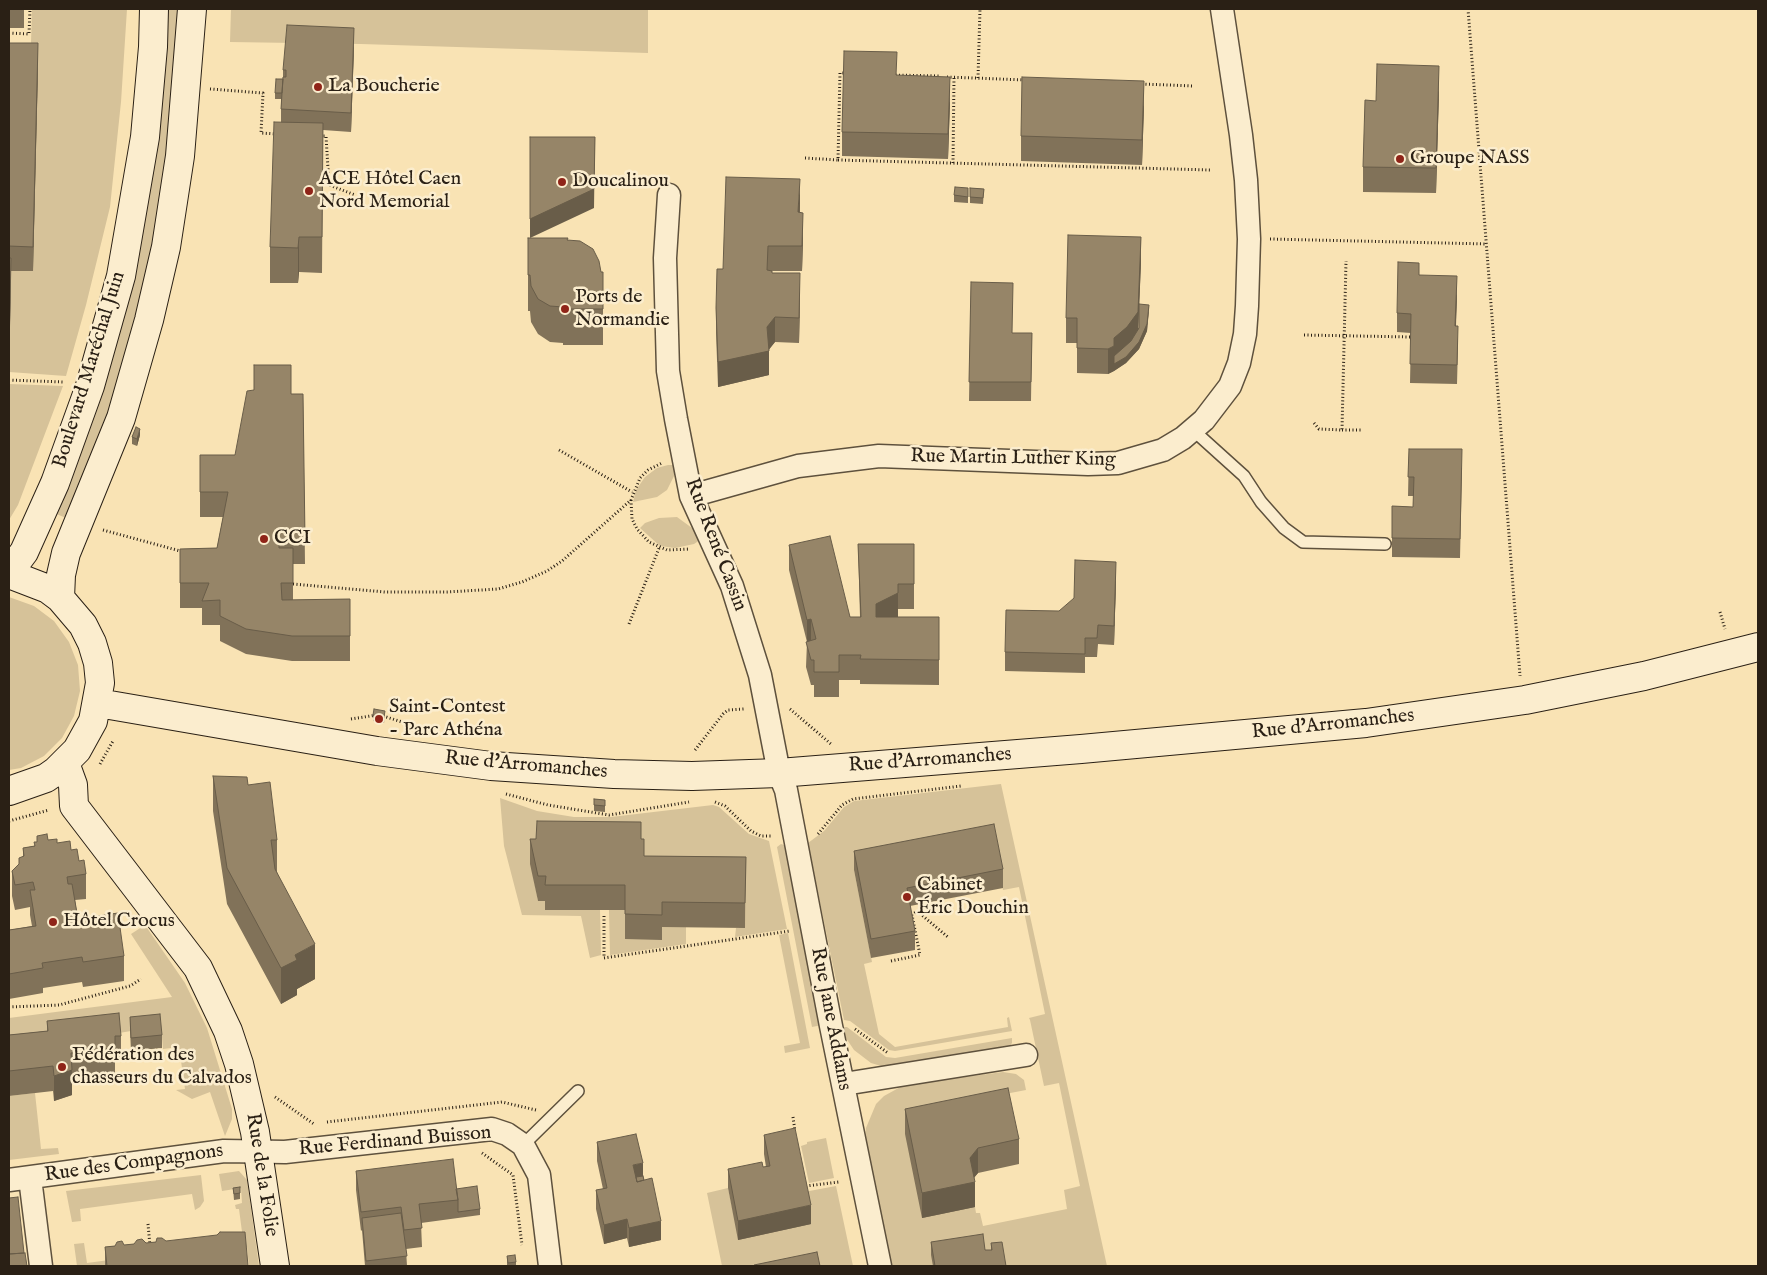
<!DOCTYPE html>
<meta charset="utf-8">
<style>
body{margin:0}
#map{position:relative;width:1767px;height:1275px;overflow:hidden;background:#f9e3b4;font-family:"IM FELL English",serif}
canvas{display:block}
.frame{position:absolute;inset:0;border:10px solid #2a2015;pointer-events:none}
</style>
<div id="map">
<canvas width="1767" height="1275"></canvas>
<div class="frame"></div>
</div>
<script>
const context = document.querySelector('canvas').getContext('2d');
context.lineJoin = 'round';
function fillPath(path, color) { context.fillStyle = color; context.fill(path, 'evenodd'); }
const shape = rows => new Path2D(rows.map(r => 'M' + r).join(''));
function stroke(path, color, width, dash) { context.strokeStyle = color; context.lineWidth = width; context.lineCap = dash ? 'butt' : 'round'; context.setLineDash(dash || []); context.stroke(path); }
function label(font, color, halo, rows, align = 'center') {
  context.font = font + ' "IM FELL English",serif'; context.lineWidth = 5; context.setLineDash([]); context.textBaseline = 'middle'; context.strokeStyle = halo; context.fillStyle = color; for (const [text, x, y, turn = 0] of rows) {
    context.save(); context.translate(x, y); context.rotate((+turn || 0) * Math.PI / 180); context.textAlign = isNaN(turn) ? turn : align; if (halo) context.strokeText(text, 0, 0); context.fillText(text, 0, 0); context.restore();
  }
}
fillPath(shape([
 [32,9,127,9,121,102,110,207,86,305,66,376,9,372,11,283,9,271,33,271,38,68,22,68,23,43,31,43],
 [164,9,183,9,172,156,134,340,71,520,54,513,82,441],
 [231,9,648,9,648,53,361,44,230,42],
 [9,384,63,386,18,505,9,520],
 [668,465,675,465,674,476,667,490,657,497,633,502,636,490,645,477,657,468],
 [677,517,692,528,700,540,694,544,675,548,660,546,640,528,645,523,659,518],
 [9,597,34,606,54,621,69,642,78,665,80,691,74,716,62,738,44,756,21,768,9,770],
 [1001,784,1107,1266,891,1266,865,1137,866,1128,876,1104,884,1096,904,1085,1003,1072,1016,1074,1024,1080,1026,1090,1005,1094,905,1134,975,1207,976,1213,980,1213,983,1226,1067,1209,1064,1190,1080,1186,1059,1083,1044,1086,1030,1020,1029,1018,1045,1014,1019,887,1003,890,994,843,854,870,872,962,864,964,879,1034,895,1047,1008,1027,1007,1018,1009,1017,1012,1031,895,1051,889,1050,850,1021,844,1020,808,843,824,831,844,807,854,801],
 [500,798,537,811,574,817,611,817,713,805,719,807,749,834,769,841,787,929,735,937,736,928,745,927,746,882,531,864,538,901,546,901,546,910,600,910,601,955,590,958,581,916,522,915,504,846],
 [781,844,787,846,822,1025,812,1027,777,847],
 [609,910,625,910,662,927,686,927,686,944,610,955],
 [145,925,185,983,207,1028,232,1109,232,1119,225,1136,210,1092,192,1099,176,1090,185,1089,179,1047,163,1049,161,1026,119,1033,9,1060,9,1018,172,997,131,934],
 [788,933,810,1048,785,1053,784,1046,800,1043,779,935],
 [844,1027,847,1027,886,1057,895,1058,1012,1038,1012,1043,1009,1047,893,1066,881,1066,871,1063,854,1050,846,1038],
 [35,1093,41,1149,58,1148,59,1154,9,1160,9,1096],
 [826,1138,834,1178,809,1183,801,1146,807,1144,807,1142],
 [239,1171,247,1180,259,1266,249,1266,247,1247,244,1247,239,1209,236,1209,235,1205,242,1203,241,1188,222,1191,219,1174],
 [201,1175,204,1201,200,1207,195,1210,192,1194,80,1209,81,1221,72,1222,66,1191],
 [836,1186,853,1266,722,1266,707,1193,728,1188,739,1240,804,1192],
 [84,1243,87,1263,146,1255,136,1266,77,1266,74,1244]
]), '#d6c299');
const lane = shape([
 [1193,430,1244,476,1261,502,1284,528,1303,542,1385,544],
 [523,1145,578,1091]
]);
const street = shape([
 [669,195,665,258,668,371,676,419,691,496,732,586,760,675,779,773,786,790,831,1026,880,1266],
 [691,496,798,466,879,456,1088,464,1118,463,1163,450,1183,438,1204,420,1230,386,1239,363,1245,334,1247,306,1249,239,1246,180,1241,135,1222,9],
 [844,1084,1026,1055],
 [30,1178,41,1266],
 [9,1180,224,1151,285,1152,492,1129,507,1134,523,1145,539,1175,550,1266]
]);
const secondary = shape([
 [9,572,24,552,55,483,90,386,121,276,145,137,153,47,154,9],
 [9,574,48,589,60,598,83,625,92,643,98,663,100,683,93,721,77,750,56,771,46,778,9,791],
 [60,598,61,575,66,553,121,418,149,320,166,247,180,156,192,9],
 [98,703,377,751,491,766,614,774,692,776,779,773,1081,749,1366,723,1525,700,1644,676,1758,647],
 [65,763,73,785,74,806,198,968,228,1031,239,1064,255,1132,275,1266]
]);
stroke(lane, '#5e513d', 14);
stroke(street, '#5e513d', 25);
stroke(secondary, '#2a2015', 30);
stroke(shape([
 [1468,9,1520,676],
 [9,33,29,34,30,9],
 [892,75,941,76],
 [947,77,1026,80],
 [978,78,980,9],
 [1142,84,1194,86],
 [210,89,263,93,261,133,276,134],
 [320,136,326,136,329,185,355,195],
 [805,158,838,160,840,73,846,73],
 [838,160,1210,170],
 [953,163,954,77],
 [1270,239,1487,244],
 [1304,335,1411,337],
 [9,380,64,382],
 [1314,423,1319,429,1342,430,1346,261],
 [1342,430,1362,430],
 [559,450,632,492],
 [631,500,632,519,637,529,649,542,667,550,690,549],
 [103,530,184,552],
 [293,584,385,592,447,592,498,589,522,582,547,571,562,561,631,500,640,478,648,470,662,463],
 [1720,612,1725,629],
 [629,624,659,548],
 [790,709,831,744],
 [383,716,431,731],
 [351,719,377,715],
 [695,750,723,714,728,710,744,709],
 [100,764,113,741],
 [506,794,548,805,609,815,689,802],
 [715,802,725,806,751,831,761,836,772,836],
 [9,821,49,810],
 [818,834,842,805,853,799,961,786],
 [604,916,604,958,790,931],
 [891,961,920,955,912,915,917,911,949,938],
 [9,1007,59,1005,130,986,141,979],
 [855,1029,888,1053],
 [275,1097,314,1124],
 [793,1117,795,1131],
 [327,1122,502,1102,536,1110],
 [482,1153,513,1175,522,1245],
 [806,1186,839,1182],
 [148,1224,150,1246]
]), '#2a2015', 3, [1, 2.5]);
stroke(lane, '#fbedce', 11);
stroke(street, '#fbedce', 22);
stroke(secondary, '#fbedce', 28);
fillPath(shape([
 [9,9,24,9,24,28,9,28],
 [9,43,38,68,33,271,11,271,9,372],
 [354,47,351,132,323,130,322,273,299,272,298,283,270,283,270,247,281,122,281,99,275,99,275,93,283,79,283,70],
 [1439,91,1436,193,1363,192,1363,167],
 [950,102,948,159,842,156,842,132],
 [1144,106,1142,165,1021,161,1021,136],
 [968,188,968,203,954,202,954,195],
 [970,188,984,189,983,204,970,203],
 [800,204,800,213,803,238,802,271,772,271,772,273,800,298,799,343,775,342,769,349,769,375,718,387,716,333,716,308,723,269],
 [594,208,530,238,568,240,601,272,603,272,603,345,563,345,563,343,550,342,538,334,531,322,530,311,528,311,528,238,530,238],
 [1141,262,1138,329,1149,311,1147,331,1139,349,1126,363,1114,371,1108,374,1077,373,1077,343,1066,343,1066,318],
 [1419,275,1457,295,1456,326,1458,345,1457,384,1410,383,1411,333,1397,332,1397,313],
 [971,282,1012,333,1032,333,1031,401,969,401],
 [291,394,303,394,305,564,293,564,293,600,350,599,350,661,292,661,246,654,220,641,220,625,202,625,202,608,180,608,180,549,217,548,223,517,200,517,200,455,235,455],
 [140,435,137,446,132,444,132,437],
 [1409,449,1462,468,1460,558,1392,557,1392,506,1413,507,1414,496,1408,496],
 [858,544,914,544,914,609,898,609,898,617,939,617,939,685,860,684,860,680,839,680,839,697,814,697,814,685,811,685,806,667,807,642,789,570,789,545,850,617,860,617],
 [1116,581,1114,645,1098,644,1097,657,1085,657,1085,673,1005,671,1005,652,1059,611],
 [373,715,385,717,384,723,373,721],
 [213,776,248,785,277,840,277,872,315,979,297,989,297,995,281,1004,227,904,213,811],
 [594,799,605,800,605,812,594,811],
 [37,836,48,840,57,843,71,850,79,861,86,874,86,899,75,900,78,919,124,956,124,981,83,987,82,982,43,988,43,993,9,999,9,930,32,926,30,915,30,907,15,910,12,896,12,871,19,864,23,857,23,848,34,846,37,842],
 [530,839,641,839,644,856,746,857,745,928,662,927,662,940,625,939,625,910,545,910,545,901,538,901,530,864],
 [854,851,1003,869,1003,888,910,906,915,931,915,950,871,958,854,870],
 [130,1017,162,1035,162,1048,131,1051,130,1030],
 [47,1021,121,1036,121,1061,115,1061,115,1073,72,1078,72,1095,54,1101,53,1091,9,1096,9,1035,47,1031],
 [905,1109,1019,1139,1019,1164,978,1173,974,1178,975,1207,922,1218,905,1134],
 [764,1135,811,1224,738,1240,728,1188,728,1169,766,1167,764,1154],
 [597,1142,643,1176,661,1240,629,1247,627,1238,604,1244,596,1209,596,1190,603,1189,597,1161],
 [356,1171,456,1189,480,1209,480,1215,421,1223,422,1247,406,1249,407,1266,365,1266,362,1230,361,1231,356,1190],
 [233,1188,240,1193,240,1199,234,1200],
 [166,1241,248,1266,105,1266,105,1247],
 [931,1242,985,1250,991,1250,991,1243,1006,1266,933,1266,931,1255],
 [507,1256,516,1262,516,1266,507,1266]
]), '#817259');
fillPath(shape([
 [354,28,354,47,351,132,351,113],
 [38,43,38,68,33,271,33,247],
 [1439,66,1439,91,1436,193,1436,168],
 [950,77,950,102,948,159,948,134],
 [1144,81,1144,106,1142,165,1142,140],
 [595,137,594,208,530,238,530,219],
 [800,179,800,204,798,237,798,212],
 [803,213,803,238,802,271,802,246],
 [299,237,299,272,298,283,298,248],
 [1141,237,1141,262,1138,336,1114,363,1114,338],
 [11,258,11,283,9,372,9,347],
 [800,273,800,298,799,343,799,318],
 [1457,276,1457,295,1455,345,1455,326],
 [1149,305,1147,331,1139,349,1126,363,1114,371,1108,374,1108,349,1114,346,1114,364,1126,357],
 [775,317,775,342,768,351,769,351,769,375,718,387,718,362,767,327],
 [140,429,140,435,137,446,137,439],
 [1116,562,1116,581,1114,645,1114,626],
 [898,584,898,618,876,629,876,604],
 [811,619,811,644,807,645,807,620],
 [315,944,315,979,297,989,297,995,281,1004,281,968,295,955],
 [72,1070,72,1095,54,1101,54,1076],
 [978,1148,978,1173,970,1182,970,1158],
 [643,1163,643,1182,635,1184,633,1165],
 [975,1182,975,1207,922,1218,922,1193],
 [811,1205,811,1224,738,1240,738,1221],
 [627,1219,627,1238,604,1244,604,1225],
 [661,1221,661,1240,629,1247,629,1228]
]), '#695d49');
const building = shape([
 [287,25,354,28,351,113,281,109,283,77,286,77,286,70,283,70,287,25],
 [9,43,38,43,33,247,9,246,9,43],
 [844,51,897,52,896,75,950,77,948,134,842,132,844,51],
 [1377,64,1439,66,1436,168,1363,167,1365,100,1376,101,1377,64],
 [1022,77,1144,81,1142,140,1021,136,1022,77],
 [276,79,283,79,282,93,275,93,276,79],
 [274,122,323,123,322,237,299,237,298,248,270,247,274,122],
 [530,137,595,137,594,189,530,219,530,137],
 [726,177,800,179,798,212,803,213,802,246,768,246,767,270,772,271,772,273,800,273,799,318,775,317,767,327,769,351,718,362,716,308,717,269,723,269,726,177],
 [955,187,968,188,968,197,954,195,955,187],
 [970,188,984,189,983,198,970,197,970,188],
 [1068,235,1141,237,1138,312,1127,327,1114,338,1114,346,1108,349,1077,348,1077,318,1066,318,1068,235],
 [528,238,568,238,567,240,580,241,593,249,599,261,601,272,603,272,603,309,563,309,563,307,550,306,538,299,531,286,530,275,528,275,528,238],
 [9,258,11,258,9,347,9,258],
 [1398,262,1419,263,1419,275,1457,276,1455,326,1458,326,1457,365,1410,364,1411,314,1397,313,1398,262],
 [971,282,1013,283,1012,333,1032,333,1031,382,969,382,971,282],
 [1139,304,1149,305,1147,324,1139,342,1126,357,1114,364,1114,356,1131,341,1139,328,1139,304],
 [254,365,291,365,291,394,303,394,305,539,279,539,279,548,293,548,293,583,281,583,282,600,350,599,350,636,292,636,246,629,220,616,220,600,202,601,209,583,180,583,180,549,217,548,228,492,200,492,200,455,235,455,247,391,254,390,254,365],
 [136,427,140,429,137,439,132,437,136,427],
 [1409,449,1462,449,1460,539,1392,538,1392,506,1413,507,1414,477,1408,477,1409,449],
 [830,536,850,617,861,617,858,544,914,544,914,584,898,584,898,593,876,604,876,617,939,617,939,660,860,659,861,655,839,655,839,672,814,672,814,660,811,660,806,642,816,639,811,619,807,620,789,545,830,536],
 [1075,560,1116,562,1114,626,1098,625,1097,638,1085,638,1085,654,1005,652,1006,610,1059,611,1074,598,1075,560],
 [374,709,385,711,384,717,373,715,374,709],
 [213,776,247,777,248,785,270,782,277,840,271,840,275,869,315,944,295,955,297,960,281,968,227,868,213,776],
 [594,799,605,800,605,806,594,805,594,799],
 [537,821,641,822,641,839,644,839,644,856,746,857,745,903,662,902,662,915,625,914,625,885,545,885,546,876,538,876,530,839,536,839,537,821],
 [994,824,1003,869,907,888,915,931,871,939,854,851,994,824],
 [47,834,48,840,57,839,57,843,70,841,71,850,77,849,79,861,84,860,86,874,67,877,68,884,72,884,78,919,118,913,124,956,83,962,82,957,42,963,43,968,9,974,9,930,36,926,30,890,35,890,33,882,15,885,12,871,19,864,19,858,24,856,23,848,35,846,34,842,37,842,37,836,47,834],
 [119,1013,121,1036,115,1036,115,1048,71,1053,72,1070,54,1076,53,1066,9,1071,9,1035,48,1031,47,1021,119,1013],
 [160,1014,162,1035,131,1038,130,1017,160,1014],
 [1008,1088,1019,1139,978,1148,970,1158,975,1182,922,1193,905,1109,1008,1088],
 [795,1128,811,1205,738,1221,728,1169,762,1162,763,1167,770,1166,764,1135,795,1128],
 [636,1134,643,1163,633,1165,637,1182,652,1178,661,1221,629,1228,627,1219,604,1225,596,1190,607,1188,597,1142,636,1134],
 [453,1159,458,1200,419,1204,422,1228,404,1230,401,1207,361,1212,356,1171,453,1159],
 [643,1176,644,1180,637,1182,636,1177,643,1176],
 [477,1186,480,1209,458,1212,458,1200,456,1189,477,1186],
 [240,1187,240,1193,234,1194,233,1188,240,1187],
 [18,1197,24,1253,9,1254,9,1198,18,1197],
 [401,1213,407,1256,366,1261,362,1218,401,1213],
 [220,1232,245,1232,248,1266,107,1266,105,1247,115,1246,117,1242,122,1241,124,1245,134,1244,137,1240,142,1239,146,1243,156,1242,157,1238,162,1238,166,1241,217,1235,220,1232],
 [983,1234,985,1250,992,1250,991,1243,1002,1242,1006,1266,935,1266,931,1242,983,1234],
 [817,1252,820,1266,755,1266,754,1265,817,1252],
 [25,1253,27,1266,9,1266,9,1254,25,1253],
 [515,1255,516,1262,508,1263,507,1256,515,1255]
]);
fillPath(building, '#968568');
stroke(building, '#695d49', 1);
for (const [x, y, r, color] of [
 [318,87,5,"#8f2418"],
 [1400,159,5,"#8f2418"],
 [562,182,5,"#8f2418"],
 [309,191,5,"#8f2418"],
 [565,309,5,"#8f2418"],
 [264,539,5,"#8f2418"],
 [379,719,5,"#8f2418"],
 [907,897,5,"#8f2418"],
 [53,922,5,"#8f2418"],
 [62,1067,5,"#8f2418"]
]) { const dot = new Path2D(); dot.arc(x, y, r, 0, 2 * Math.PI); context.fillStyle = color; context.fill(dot); stroke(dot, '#fbedce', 2); }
label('20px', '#2a2015', '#fbedce', [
 ["La Boucherie",328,87],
 ["Groupe NASS",1410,159],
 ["ACE Hôtel Caen",319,180],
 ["Nord Memorial",319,203],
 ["Doucalinou",572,182],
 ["Ports de",575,298],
 ["Normandie",575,321],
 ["CCI",274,539],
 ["Saint-Contest",389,708],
 ["- Parc Athéna",389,731],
 ["Cabinet",917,886],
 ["Éric Douchin",917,909],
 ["Hôtel Crocus",63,922],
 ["Fédération des",72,1056],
 ["chasseurs du Calvados",72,1079]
], 'left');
label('20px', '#2a2015', '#fbedce', [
 ["Boulevard Maréchal Juin",90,370,-73],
 ["Rue Martin Luther King",1013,459,1],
 ["Rue René Cassin",715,545,69],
 ["Rue d'Arromanches",1333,725,-6],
 ["Rue d'Arromanches",930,761,-4],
 ["Rue d'Arromanches",526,766,5],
 ["Rue Jane Addams",830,1019,79],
 ["Rue Ferdinand Buisson",395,1142,-5],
 ["Rue des Compagnons",134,1164,-8],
 ["Rue de la Folie",261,1175,81]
]);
</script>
